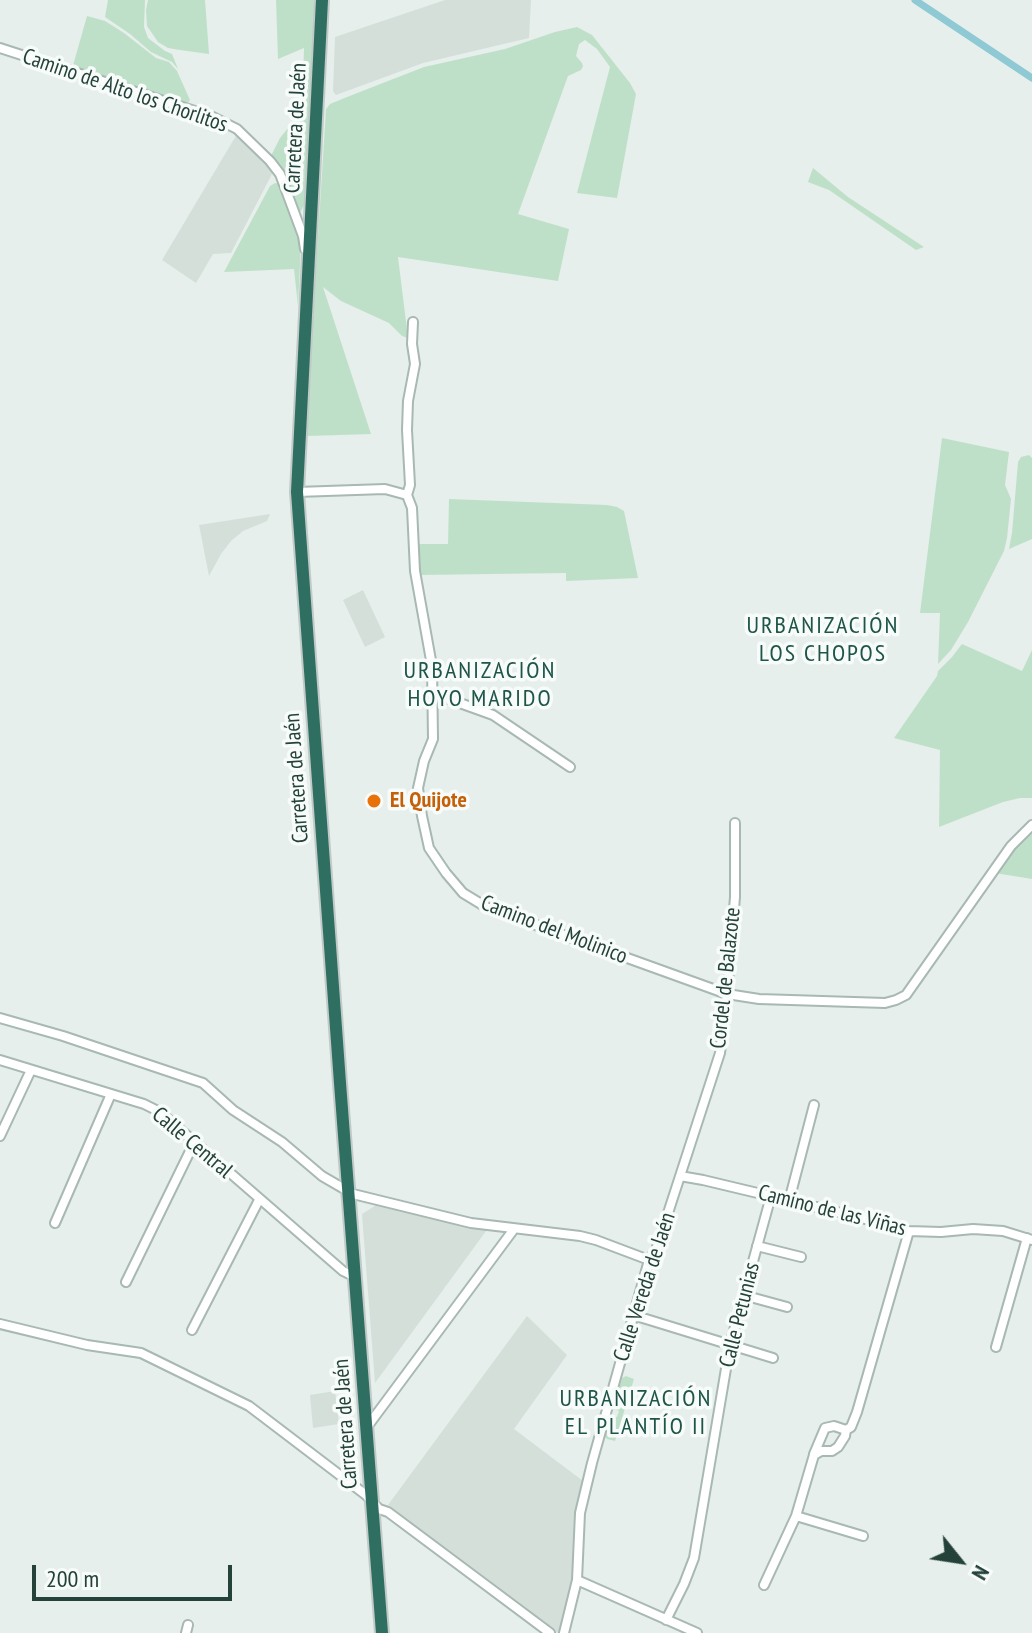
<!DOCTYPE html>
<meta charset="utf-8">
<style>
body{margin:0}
#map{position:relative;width:1032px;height:1633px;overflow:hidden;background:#e6efeb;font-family:"PT Sans Narrow",sans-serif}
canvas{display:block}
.north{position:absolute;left:920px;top:1521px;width:80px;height:80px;-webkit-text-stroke:6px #f7fbf9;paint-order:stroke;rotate:120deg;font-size:22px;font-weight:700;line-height:32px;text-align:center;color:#24423a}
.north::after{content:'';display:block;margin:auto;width:28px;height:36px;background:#24423a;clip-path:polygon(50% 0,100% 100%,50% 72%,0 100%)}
.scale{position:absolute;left:32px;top:1565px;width:200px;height:36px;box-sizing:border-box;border:4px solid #24423a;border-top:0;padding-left:10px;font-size:24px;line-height:28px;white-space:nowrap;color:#24423a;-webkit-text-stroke:6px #f7fbf9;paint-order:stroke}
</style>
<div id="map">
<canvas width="1032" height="1633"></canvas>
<div class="north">N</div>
<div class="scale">200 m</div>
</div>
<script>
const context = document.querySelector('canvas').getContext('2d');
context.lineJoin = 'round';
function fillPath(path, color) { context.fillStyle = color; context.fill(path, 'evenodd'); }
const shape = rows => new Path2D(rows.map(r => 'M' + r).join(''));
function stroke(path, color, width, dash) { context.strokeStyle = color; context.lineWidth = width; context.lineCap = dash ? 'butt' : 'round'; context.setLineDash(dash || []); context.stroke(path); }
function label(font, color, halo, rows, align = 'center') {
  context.font = font + ' "PT Sans Narrow",sans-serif'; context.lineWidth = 7; context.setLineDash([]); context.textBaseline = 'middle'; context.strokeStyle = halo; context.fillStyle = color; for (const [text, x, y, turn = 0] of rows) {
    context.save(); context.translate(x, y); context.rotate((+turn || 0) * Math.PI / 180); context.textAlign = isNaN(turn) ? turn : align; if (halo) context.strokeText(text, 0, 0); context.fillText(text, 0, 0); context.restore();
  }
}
fillPath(shape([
 [445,0,531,0,529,38,423,63,336,95,333,91,335,37],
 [237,134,273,169,272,174,231,253,213,254,196,283,162,260],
 [270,514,267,521,243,531,231,541,221,554,209,576,199,525],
 [363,590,385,637,365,647,343,600],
 [378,1204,489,1227,375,1383,362,1214],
 [527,1316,567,1355,514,1429,583,1481,577,1513,572,1583,562,1628,557,1633,388,1505],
 [335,1391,339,1424,313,1428,310,1395]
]), '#d4dfda');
fillPath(shape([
 [108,0,145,0,144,27,148,38,165,51,172,54,178,69,172,62,151,52,130,34,105,17],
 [148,0,205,0,209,54,180,50,168,48,158,42,147,26,146,10],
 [276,0,316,0,305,203,301,211,297,212,270,158,280,138,302,111,304,48,278,59],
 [87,16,105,21,124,33,156,58,169,62,177,71,190,100,186,106,72,69],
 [577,27,592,35,630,83,636,94,617,198,577,193,610,67,597,49,585,40,579,44,576,56,582,63,583,66,581,70,568,76,518,214,569,229,558,281,398,257,408,338,402,336,389,323,341,301,323,287,371,434,307,436,309,380,326,109,330,104,347,97,424,67,505,49,555,32],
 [813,168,848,197,924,247,916,250,829,190,808,182],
 [275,183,280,184,301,243,298,306,294,269,224,272,270,186],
 [942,438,1009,452,1005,485,1011,499,1007,538,1004,551,968,622,951,650,938,664,940,613,920,613],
 [1029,455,1032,458,1032,539,1009,549,1012,533,1018,462,1021,457],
 [449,499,607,505,617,507,624,511,638,578,566,581,566,573,419,575,416,544,448,544],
 [962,644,1022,671,1032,650,1032,798,1020,798,1003,802,939,827,940,750,894,738,937,676,938,671,952,657],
 [1032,830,1032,879,995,873,1009,852],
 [626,1376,634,1379,615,1441,607,1439,605,1437,611,1416,617,1417,619,1411,613,1409,622,1378]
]), '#bfe0c8');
stroke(shape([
 [915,0,1032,78]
]), '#8ec9d4', 7);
const minor = shape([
 [0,48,213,117,237,129,270,161,280,174,303,236,305,249],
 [297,492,385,489,407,495,412,508,415,571,432,666,433,739,424,761,418,788,422,816,429,848,446,873,463,893,486,907,727,994,759,999,885,1003,896,1000,906,995,1011,846,1032,825],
 [407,495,410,485,407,430,408,401,415,364,412,344,413,322],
 [432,693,493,715,570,767],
 [0,1018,63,1036,203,1083,233,1110,282,1142,322,1176,353,1194,471,1223,580,1236,596,1240,649,1260],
 [0,1060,144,1104,160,1112,343,1271,355,1277],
 [0,1136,31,1070],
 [680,1176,703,1180,854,1216,909,1231,941,1232,973,1229,1003,1231,1032,1240],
 [789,1201,814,1105],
 [55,1223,111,1094],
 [757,1246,801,1257],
 [126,1282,194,1143],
 [743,1295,787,1307],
 [633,1315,773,1358],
 [0,1324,87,1345,141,1353,249,1406,366,1495,379,1509,388,1512,550,1633],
 [192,1330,259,1200],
 [996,1347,1027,1238],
 [367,1427,514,1229],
 [814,1454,825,1428,834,1426,846,1430],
 [796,1516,863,1536],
 [577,1580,697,1633],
 [764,1585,796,1516,814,1455,821,1451,832,1451,838,1447,845,1436,846,1430,851,1427,857,1412,909,1231],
 [666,1620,684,1584,694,1558,730,1345,771,1196],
 [186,1633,188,1625],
 [564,1633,577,1580,580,1513,592,1463,649,1260,656,1250,720,1053,727,994,735,897,735,823]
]);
const highway = shape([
 [322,0,297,492,340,1083,382,1633]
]);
stroke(minor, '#a8b8b2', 12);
stroke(highway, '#c2cac8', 16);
stroke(minor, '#fff', 8);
stroke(highway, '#2f6f62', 12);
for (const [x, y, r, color] of [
 [374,801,8,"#e8710a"]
]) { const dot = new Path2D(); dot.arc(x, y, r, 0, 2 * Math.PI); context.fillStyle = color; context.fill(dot); stroke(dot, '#f7fbf9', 3); }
label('22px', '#24423a', '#f7fbf9', [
 ["Camino de Alto los Chorlitos",125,91,19],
 ["Carretera de Jaén",296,128,-87],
 ["Carretera de Jaén",297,778,-94],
 ["Camino del Molinico",554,930,21],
 ["Cordel de Balazote",726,978,-84],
 ["Calle Central",192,1143,40],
 ["Camino de las Viñas",832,1211,14],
 ["Calle Vereda de Jaén",645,1287,-72],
 ["Calle Petunias",740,1315,-76],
 ["Carretera de Jaén",346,1424,-94]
]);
label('bold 22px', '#c56008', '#f7fbf9', [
 ["El Quijote",390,801]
], 'left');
context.letterSpacing = '2px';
label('24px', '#1f5548', '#f7fbf9', [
 ["URBANIZACIÓN",823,626],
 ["LOS CHOPOS",823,654],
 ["URBANIZACIÓN",480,671],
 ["HOYO MARIDO",480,699],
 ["URBANIZACIÓN",636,1399],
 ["EL PLANTÍO II",636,1427]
]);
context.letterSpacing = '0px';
</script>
